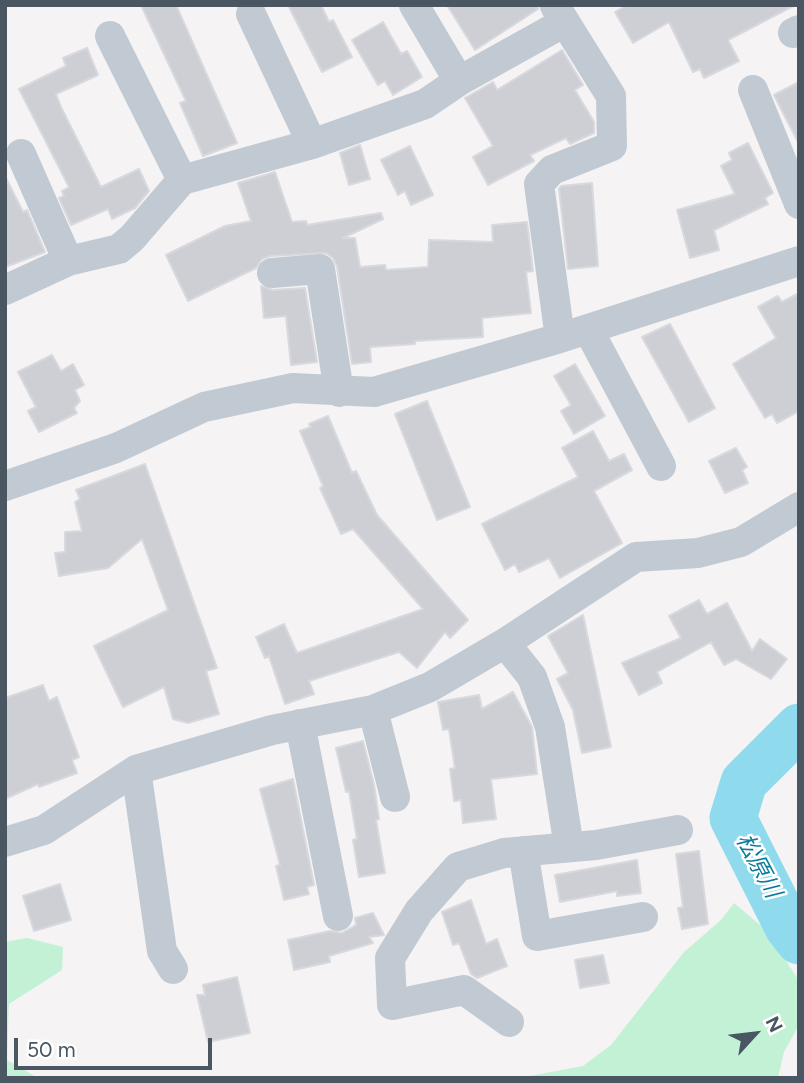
<!DOCTYPE html>
<meta charset="utf-8">
<style>
body{margin:0}
#map{position:relative;width:804px;height:1083px;overflow:hidden;background:#f5f3f3;font-family:Figtree,sans-serif}
canvas{display:block}
.frame{position:absolute;inset:0;border:7px solid #4a5661;pointer-events:none}
.north{position:absolute;left:720px;top:999px;width:70px;height:70px;-webkit-text-stroke:5px #fff;paint-order:stroke;rotate:63deg;font-size:19px;font-weight:700;line-height:28px;text-align:center;color:#4a5661}
.north::after{content:'';display:block;margin:auto;width:24px;height:32px;background:#4a5661;clip-path:polygon(50% 0,100% 100%,50% 72%,0 100%)}
.scale{position:absolute;left:14px;top:1038px;width:198px;height:32px;box-sizing:border-box;border:4px solid #4a5661;border-top:0;padding-left:9px;font-size:21px;line-height:24px;white-space:nowrap;color:#4a5661;-webkit-text-stroke:5px #fff;paint-order:stroke}
</style>
<div id="map">
<canvas width="804" height="1083"></canvas>
<div class="frame"></div>
<div class="north">N</div>
<div class="scale">50 m</div>
</div>
<script>
const context = document.querySelector('canvas').getContext('2d');
context.lineJoin = 'round';
function fillPath(path, color) { context.fillStyle = color; context.fill(path, 'evenodd'); }
const shape = rows => new Path2D(rows.map(r => 'M' + r).join(''));
function stroke(path, color, width, dash) { context.strokeStyle = color; context.lineWidth = width; context.lineCap = dash ? 'butt' : 'round'; context.setLineDash(dash || []); context.stroke(path); }
function label(font, color, halo, rows, align = 'center') {
  context.font = font + ' Figtree,"Noto Sans JP",sans-serif'; context.lineWidth = 5; context.setLineDash([]); context.textBaseline = 'middle'; context.strokeStyle = halo; context.fillStyle = color; for (const [text, x, y, turn = 0] of rows) {
    context.save(); context.translate(x, y); context.rotate((+turn || 0) * Math.PI / 180); context.textAlign = isNaN(turn) ? turn : align; if (halo) context.strokeText(text, 0, 0); context.fillText(text, 0, 0); context.restore();
  }
}
fillPath(shape([
 [734,903,767,931,799,981,799,1025,784,1052,778,1078,519,1078,583,1066,611,1045,684,952,721,920],
 [27,938,63,947,62,970,9,1004,7,1060,38,1078,5,1078,5,942]
]), '#c3f1d5');
stroke(shape([
 [799,727,744,782,733,818,788,927,799,941]
]), '#90daee', 47);
const building = shape([
 [141,5,176,5,237,143,203,156,180,103,186,101,141,5],
 [288,5,321,5,329,22,333,20,352,57,322,72,288,5],
 [447,5,538,5,538,9,475,50,447,5],
 [627,5,795,5,728,40,739,61,704,78,700,69,693,72,669,22,633,43,615,12,627,5],
 [383,22,401,54,407,51,422,77,393,95,385,81,378,85,352,40,383,22],
 [87,48,98,75,56,94,61,107,101,187,139,169,149,191,135,208,112,219,108,209,71,225,59,198,64,196,62,191,69,187,19,89,66,66,63,58,87,48],
 [562,50,583,85,575,90,594,122,594,133,570,144,566,138,530,155,534,161,488,185,473,157,493,146,465,98,493,82,497,90,562,50],
 [799,82,799,144,774,95,799,82],
 [748,143,773,193,765,198,768,204,714,230,719,250,690,258,677,210,735,194,721,166,732,160,729,153,748,143],
 [360,145,370,179,349,185,340,153,360,145],
 [410,146,433,195,411,205,405,191,398,195,381,160,410,146],
 [275,172,292,222,306,221,307,225,381,213,383,219,343,238,355,238,360,267,385,265,386,270,428,267,429,240,493,242,492,225,527,222,533,271,526,272,531,313,482,318,483,337,415,341,415,344,370,347,371,362,352,364,337,266,333,258,326,253,270,256,262,259,256,268,188,301,166,255,225,226,251,221,238,183,275,172],
 [5,176,23,212,27,210,45,252,5,267,5,176],
 [592,183,598,266,568,269,559,189,561,186,592,183],
 [261,286,273,290,305,288,317,362,291,365,286,316,264,318,261,286],
 [799,293,799,411,777,423,772,414,765,418,733,364,776,338,758,307,778,296,782,302,799,293],
 [670,324,715,408,689,422,642,337,670,324],
 [52,355,61,371,73,364,84,385,75,390,80,401,74,408,77,413,39,432,28,411,36,407,18,372,52,355],
 [575,364,605,416,574,434,561,411,571,405,554,376,575,364],
 [427,401,470,507,437,520,395,414,427,401],
 [328,416,352,473,356,471,377,515,468,620,450,638,445,632,417,668,399,652,309,681,314,694,285,704,269,656,265,658,256,637,284,624,297,653,423,609,353,529,341,534,320,488,323,486,300,431,311,427,309,424,328,416],
 [593,431,609,461,624,454,632,470,594,491,622,543,560,578,549,558,519,572,515,564,505,570,482,524,578,477,562,448,593,431],
 [736,448,747,467,742,470,748,483,725,493,709,461,736,448],
 [145,464,217,668,206,671,219,714,188,723,173,719,164,687,123,707,94,646,168,610,142,539,108,568,59,576,55,553,65,552,65,532,82,531,75,502,80,499,76,490,145,464],
 [699,600,707,614,727,603,752,651,760,639,787,659,771,679,736,659,724,665,711,642,657,672,662,683,639,695,622,663,681,638,669,616,699,600],
 [583,615,611,747,582,753,573,710,557,679,568,673,548,636,583,615],
 [43,685,49,701,57,697,79,757,72,760,77,773,39,787,38,784,5,799,5,698,43,685],
 [513,692,532,727,537,774,491,779,496,819,463,823,461,800,454,801,450,769,455,768,449,729,443,730,438,702,479,695,482,709,513,692],
 [363,741,374,785,379,819,376,820,385,873,359,877,353,840,357,839,349,791,346,792,336,748,363,741],
 [293,779,314,885,307,887,309,894,284,900,276,866,280,865,260,789,293,779],
 [699,851,708,924,682,929,678,908,683,907,676,854,699,851],
 [637,860,641,893,617,896,617,891,560,902,555,875,637,860],
 [60,884,71,920,34,931,23,896,60,884],
 [471,900,486,944,497,939,507,966,477,978,471,974,459,943,453,945,442,912,471,900],
 [373,913,384,935,369,937,373,943,329,956,330,962,294,970,288,940,330,931,342,933,356,925,355,918,373,913],
 [603,955,609,983,580,988,575,960,603,955],
 [237,977,250,1033,208,1042,197,995,205,995,203,985,237,977]
]);
fillPath(building, '#cdcfd5');
stroke(building, '#d7d9de', 2);
stroke(shape([
 [414,5,459,81],
 [555,6,611,96,612,146,552,170,539,184,560,338],
 [251,14,312,144],
 [793,33,799,30],
 [110,36,182,180],
 [753,90,799,204],
 [21,154,68,261,119,249,132,238,182,180,312,144,425,104,459,81,565,22],
 [272,273,320,269,339,392],
 [5,290,68,261],
 [588,329,661,466],
 [5,486,116,448,204,407,293,388,374,392,560,338,799,261],
 [505,643,532,677,550,727,569,847],
 [373,710,395,797],
 [300,724,338,916],
 [136,770,162,951,173,969],
 [5,842,44,830,136,770,272,730,373,710,430,687,505,643,636,557,698,553,741,542,799,507],
 [523,851,537,936,643,917],
 [509,1022,464,990,392,1005,390,958,419,911,458,867,504,853,596,845,678,830]
]), '#c1cad2', 30);
label('italic 23px', '#0c7c9b', '#fff', [
 ["松原川",758,866,62]
]);
</script>
